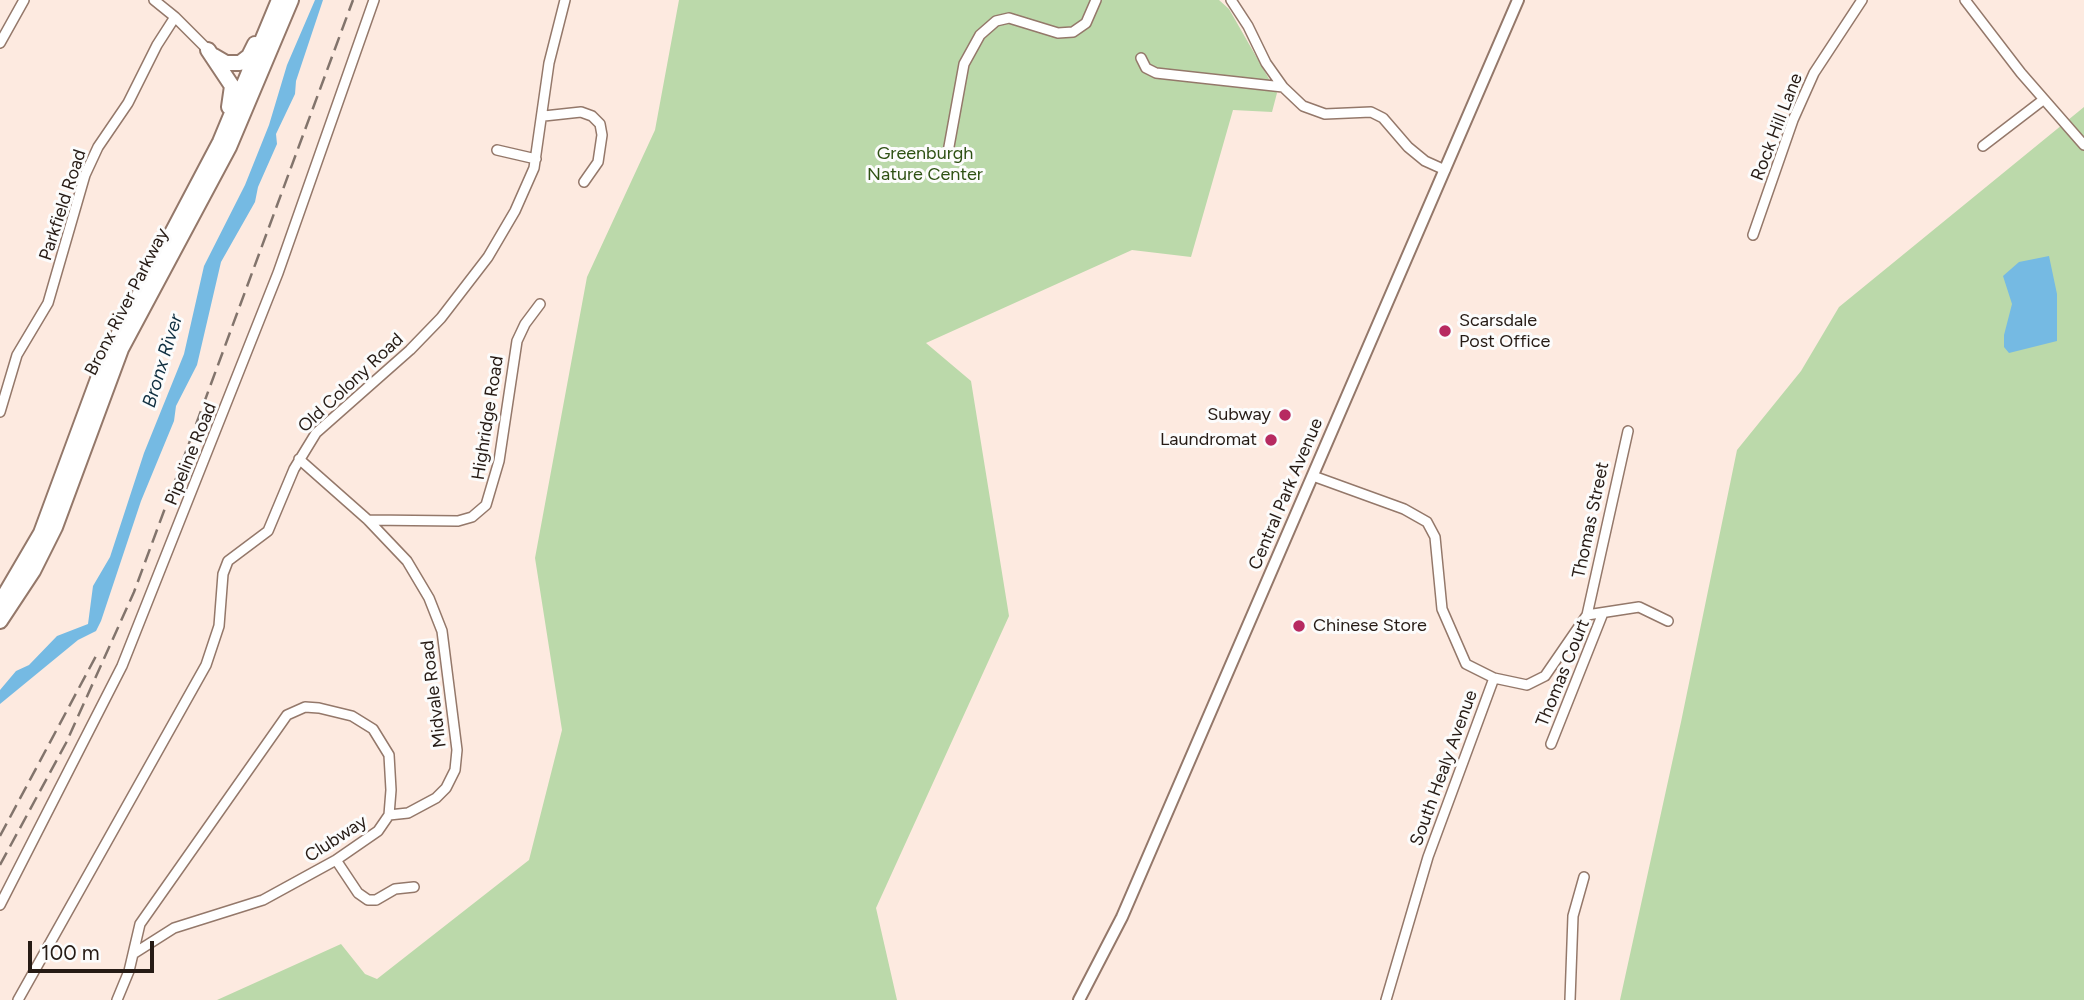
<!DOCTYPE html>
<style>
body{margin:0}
#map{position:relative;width:2084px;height:1000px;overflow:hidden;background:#fdeae0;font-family:Figtree,sans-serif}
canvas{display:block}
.scale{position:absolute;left:28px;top:941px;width:126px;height:32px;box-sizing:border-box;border:4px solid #261b15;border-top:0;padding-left:9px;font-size:21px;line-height:24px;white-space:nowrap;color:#261b15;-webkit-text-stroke:5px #fcfcfc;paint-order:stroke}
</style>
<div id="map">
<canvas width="2084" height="1000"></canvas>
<div class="scale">100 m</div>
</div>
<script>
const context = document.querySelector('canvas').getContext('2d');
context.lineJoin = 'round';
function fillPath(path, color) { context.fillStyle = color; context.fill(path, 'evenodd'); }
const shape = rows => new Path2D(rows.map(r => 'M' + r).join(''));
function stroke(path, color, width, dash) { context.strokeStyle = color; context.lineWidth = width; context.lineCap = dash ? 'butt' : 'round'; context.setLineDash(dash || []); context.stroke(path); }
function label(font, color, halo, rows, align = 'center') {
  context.font = font + ' Figtree,sans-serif'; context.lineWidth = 6; context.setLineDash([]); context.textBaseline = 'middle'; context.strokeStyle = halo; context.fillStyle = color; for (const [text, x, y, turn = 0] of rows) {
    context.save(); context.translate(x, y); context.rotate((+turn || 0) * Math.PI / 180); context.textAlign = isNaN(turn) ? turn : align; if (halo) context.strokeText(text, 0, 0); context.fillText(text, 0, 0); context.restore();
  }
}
fillPath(shape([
 [679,0,1219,0,1229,9,1277,93,1272,112,1233,110,1191,257,1132,250,926,343,971,381,1009,616,876,908,897,1000,217,1000,341,944,365,974,377,979,529,860,562,730,535,558,587,277,655,130],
 [2084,107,2084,1000,1620,1000,1681,722,1737,450,1801,371,1839,307]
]), '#bbd9aa');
fillPath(shape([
 [315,0,323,0,296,81,295,94,276,134,277,144,258,187,255,202,221,262,197,365,176,406,174,421,141,501,101,621,96,631,78,640,0,704,0,690,16,671,29,665,57,636,88,624,93,586,110,557,144,453,184,354,204,266,245,185,269,125,287,65],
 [2049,256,2057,294,2057,341,2009,353,2004,347,2004,335,2012,304,2003,276,2019,262]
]), '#75bae3');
const minor = shape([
 [154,0,175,17,208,50],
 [1231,0,1248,26,1266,63,1283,87,1303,106,1325,114,1371,112,1383,118,1408,147,1425,161,1445,170],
 [1965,0,2021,73,2084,145],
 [0,43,24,0],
 [1141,58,1146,68,1156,73,1283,87],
 [544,116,581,112,592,116,600,124,602,135,598,162,584,182],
 [1983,146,2043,100],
 [497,150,536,159],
 [948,152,964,64,980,35,996,21,1009,18,1058,33,1073,32,1086,23,1096,0],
 [1753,235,1793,120,1814,73,1862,0],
 [0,412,17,355,48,303,85,175,98,147,128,103,157,45,175,17],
 [299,459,368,520,407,561,429,598,442,631,457,750,455,770,446,788,436,798,408,813,389,815],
 [1313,476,1404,509,1427,522,1435,537,1442,609,1466,664,1494,678,1527,685,1545,676,1587,615,1628,431],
 [368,520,458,521,472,517,486,505,499,461,517,341,525,324,540,304],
 [1587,615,1639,607,1668,621],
 [1551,744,1603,613],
 [336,860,358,893,368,900,376,900,395,889,414,887],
 [0,905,122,666,278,273,374,0],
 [18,1000,206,665,219,626,223,574,228,561,268,531,294,469,316,433,410,350,441,318,488,257,515,211,534,168,549,63,565,0],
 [117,1000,129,971,140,924,287,715,305,707,319,708,352,716,373,729,389,755,391,790,389,815,378,831,336,860,263,900,174,928,133,954],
 [1386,1000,1428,857,1494,678],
 [1570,1000,1573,916,1584,877]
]);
const major = shape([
 [1079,1000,1122,917,1518,0]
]);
const highway = shape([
 [208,50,232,86,229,107],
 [214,56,226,63,240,63,249,56,255,44],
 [0,603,41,533,105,360,220,142,279,0],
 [0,621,33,571,55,527,121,349,229,147,291,0]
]);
stroke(minor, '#94786a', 12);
stroke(major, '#94786a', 14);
stroke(highway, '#94786a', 18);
stroke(minor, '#fff', 9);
stroke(major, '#fff', 10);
stroke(highway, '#fff', 14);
stroke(shape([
 [0,836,96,656],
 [0,865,66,743,134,592,353,0]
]), '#82746c', 2.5, [14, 7]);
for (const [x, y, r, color] of [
 [1445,331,7,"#b72a61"],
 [1285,415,7,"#b72a61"],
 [1271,440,7,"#b72a61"],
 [1299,626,7,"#b72a61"]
]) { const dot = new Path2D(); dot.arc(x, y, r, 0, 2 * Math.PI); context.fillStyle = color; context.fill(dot); stroke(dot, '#fcfcfc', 2.5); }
label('18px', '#261b15', '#fcfcfc', [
 ["Rock Hill Lane",1777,127,-69],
 ["Parkfield Road",63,205,-72],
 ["Bronx River Parkway",127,302,-63],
 ["Old Colony Road",351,383,-43],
 ["Highridge Road",488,418,-81],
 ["Pipeline Road",191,454,-68],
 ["Central Park Avenue",1286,494,-67],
 ["Thomas Street",1591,520,-78],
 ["Thomas Court",1563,673,-68],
 ["Midvale Road",434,694,-97],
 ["South Healy Avenue",1444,768,-70],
 ["Clubway",336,839,-33]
]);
label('18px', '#2e5113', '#fcfcfc', [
 ["Greenburgh",925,154],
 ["Nature Center",925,175]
]);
label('18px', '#261b15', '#fcfcfc', [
 ["Scarsdale",1459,321],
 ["Post Office",1459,342],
 ["Subway",1271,415,"right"],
 ["Laundromat",1257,440,"right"],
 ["Chinese Store",1313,626]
], 'left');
label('italic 19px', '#0f2f41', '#fcfcfc', [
 ["Bronx River",163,361,-73]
]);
</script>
